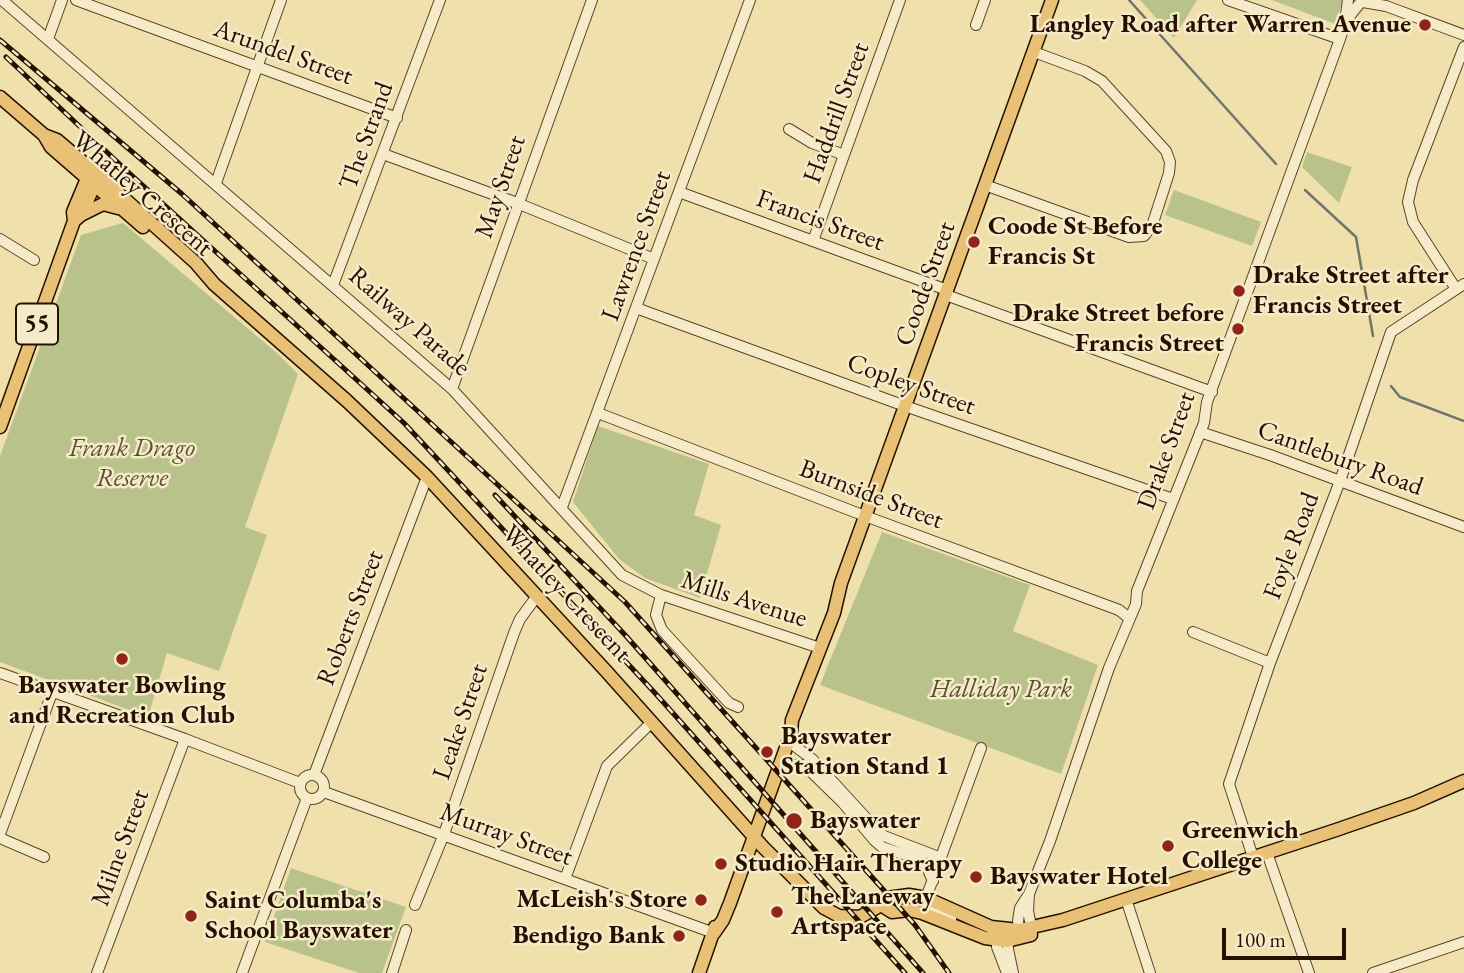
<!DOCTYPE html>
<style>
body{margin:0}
#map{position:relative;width:1464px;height:973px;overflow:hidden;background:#f0e0ac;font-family:"EB Garamond",serif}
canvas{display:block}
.scale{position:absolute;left:1222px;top:928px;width:124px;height:32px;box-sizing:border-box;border:4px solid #261100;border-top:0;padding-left:9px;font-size:21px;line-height:24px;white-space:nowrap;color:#261100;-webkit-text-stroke:5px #f5ebc9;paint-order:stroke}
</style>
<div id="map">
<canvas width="1464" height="973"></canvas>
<div class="scale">100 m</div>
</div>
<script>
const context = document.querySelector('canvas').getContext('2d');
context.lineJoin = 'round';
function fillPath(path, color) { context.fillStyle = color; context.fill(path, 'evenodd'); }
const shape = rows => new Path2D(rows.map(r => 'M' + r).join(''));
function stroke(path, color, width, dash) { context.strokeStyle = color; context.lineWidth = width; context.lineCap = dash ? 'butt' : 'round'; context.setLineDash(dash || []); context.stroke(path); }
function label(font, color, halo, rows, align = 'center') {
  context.font = font + ' "EB Garamond",serif'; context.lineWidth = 5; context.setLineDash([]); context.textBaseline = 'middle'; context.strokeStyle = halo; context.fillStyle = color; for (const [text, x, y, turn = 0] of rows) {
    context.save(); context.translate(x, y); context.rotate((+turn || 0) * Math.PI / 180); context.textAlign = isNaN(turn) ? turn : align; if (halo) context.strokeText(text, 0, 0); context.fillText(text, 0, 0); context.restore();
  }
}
fillPath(shape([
 [1140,0,1197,0,1174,38],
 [1272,0,1343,0,1335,24],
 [1307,152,1352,167,1339,203,1302,167],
 [1174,190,1261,222,1252,246,1165,215],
 [123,223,278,354,298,374,245,527,267,535,219,671,167,653,148,717,0,662,0,456,81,235],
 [598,426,709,464,694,515,721,525,700,598,645,578,620,560,573,502],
 [882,532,1030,585,1013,631,1098,665,1061,774,820,685],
 [291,868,406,907,382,973,359,973,265,942]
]), '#b9c28a');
stroke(shape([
 [1129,0,1276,164],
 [1305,190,1356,237,1373,336],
 [1391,386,1400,397,1464,421]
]), '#6d776b', 2.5);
const minor = shape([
 [2,0,452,389,622,575,661,595,814,646],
 [76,0,397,118],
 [1228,0,1340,39],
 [1363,2,1386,6,1464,35],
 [1345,22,1360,3],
 [976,25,985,0],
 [48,39,62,0],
 [789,129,812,143,844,155],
 [383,154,517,203,654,259],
 [216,183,281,0],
 [985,185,1129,237,1144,236,1152,226,1169,173,1170,162,1166,151,1102,81,1085,71,1034,52],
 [679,192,947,290],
 [0,239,34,260],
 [813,241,900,0],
 [333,285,440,0],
 [1456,289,1413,222,1408,202,1413,180,1464,47],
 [946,295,1212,392],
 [636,308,905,406,1173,499],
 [452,389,592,0],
 [598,413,865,516,1119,610,1129,618],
 [1200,432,1270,455,1464,527],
 [562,507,750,0],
 [661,595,656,615,662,630,729,703,738,707],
 [1193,632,1270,663],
 [0,673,185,739,300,783],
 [788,741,812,759,877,830,884,836,941,858],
 [778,766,804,765,843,803,874,840,882,847,921,860,926,865,933,881],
 '300 787a12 12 0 1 1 24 0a12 12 0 1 1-24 0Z',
 [314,775,427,477],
 [324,792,714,933],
 [0,834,52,693],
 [0,838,44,857],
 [1267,853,1309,973],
 [1253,857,1229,784,1270,663,1340,481,1391,332,1464,284],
 [565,879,607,766,652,722],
 [1029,894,1028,911,1032,931],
 [1126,899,1150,973],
 [415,905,444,834,514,633,520,619,537,596],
 [951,919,931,909,927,905,926,898,981,748],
 [997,934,997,947,1007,973],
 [1007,934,1008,949,1013,973],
 [1020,934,1018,921,1020,908,1029,894,1050,841,1109,668,1136,604,1137,591,1204,423,1207,402,1340,39,1345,22,1348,0],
 [97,973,185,739],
 [242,973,307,798],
 [392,973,406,930],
 [1373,973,1464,942]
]);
const major = shape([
 [0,97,44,135,57,140,98,175,196,263,214,284,347,401,427,477,606,671,763,847,824,908,839,916,860,917,881,905,887,898,909,895,926,898,991,927,1019,930,1063,920,1336,830,1414,803,1464,781],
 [44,135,51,147,143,227],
 [81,215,103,204,118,208],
 [74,221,81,215,97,179],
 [0,427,74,221,73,212,91,169],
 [881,905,892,912,909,910,922,913,985,938,1007,941,1031,935],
 [714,933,723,920,730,903,791,734,792,720,834,613,841,583,1052,0],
 [699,973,715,927]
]);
stroke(minor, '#58452b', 12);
stroke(major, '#261100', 15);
stroke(minor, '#f5ebc9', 10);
stroke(major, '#e8c076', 12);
const rail = shape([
 [0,40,182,194,625,602,915,925,949,973],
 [6,57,127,171,404,423,655,693,905,973],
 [495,495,626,636,923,973]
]);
stroke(rail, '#261100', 5);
stroke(rail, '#f5ebc9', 2.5, [8]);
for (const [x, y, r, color] of [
 [1425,25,7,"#8f2418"],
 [974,242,7,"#8f2418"],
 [1239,291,7,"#8f2418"],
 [1238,329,7,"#8f2418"],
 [122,659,7,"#8f2418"],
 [767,752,7,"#8f2418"],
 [794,821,9,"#8f2418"],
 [1168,846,7,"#8f2418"],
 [721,864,7,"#8f2418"],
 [976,877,7,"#8f2418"],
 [701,900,7,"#8f2418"],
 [777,912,7,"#8f2418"],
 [191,916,7,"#8f2418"],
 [679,936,7,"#8f2418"]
]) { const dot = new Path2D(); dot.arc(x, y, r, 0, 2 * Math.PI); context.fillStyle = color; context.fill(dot); stroke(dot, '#f5ebc9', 2.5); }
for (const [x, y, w] of [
 [37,324,42]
]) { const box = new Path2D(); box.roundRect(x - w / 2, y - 20.5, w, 41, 5); context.fillStyle = '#f5ebc9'; context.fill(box); stroke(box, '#261100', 2); }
label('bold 24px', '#261100', null, [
 ["55",37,324]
]);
label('bold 26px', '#261100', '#f5ebc9', [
 ["Langley Road after Warren Avenue",1411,25,"right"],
 ["Coode St Before",988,227],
 ["Francis St",988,257],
 ["Drake Street after",1253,276],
 ["Francis Street",1253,306],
 ["Drake Street before",1224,314,"right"],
 ["Francis Street",1224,344,"right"],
 ["Bayswater Bowling",122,686,"center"],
 ["and Recreation Club",122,716,"center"],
 ["Bayswater",781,737],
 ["Station Stand 1",781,767],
 ["Bayswater",810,821],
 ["Greenwich",1182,831],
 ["College",1182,861],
 ["Studio Hair Therapy",735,864],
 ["Bayswater Hotel",990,877],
 ["The Laneway",791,897],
 ["Artspace",791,927],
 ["McLeish's Store",687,900,"right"],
 ["Saint Columba's",205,901],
 ["School Bayswater",205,931],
 ["Bendigo Bank",665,936,"right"]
], 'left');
label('26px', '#261100', '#f5ebc9', [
 ["Arundel Street",283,53,20],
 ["Haddrill Street",837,113,-70],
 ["The Strand",367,136,-70],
 ["May Street",501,187,-71],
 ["Whatley Crescent",142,194,41],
 ["Francis Street",820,221,20],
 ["Lawrence Street",637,246,-70],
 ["Coode Street",926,284,-70],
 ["Railway Parade",409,322,41],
 ["Copley Street",911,385,20],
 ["Drake Street",1167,451,-70],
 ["Cantlebury Road",1340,459,20],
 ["Burnside Street",871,495,21],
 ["Foyle Road",1292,546,-69],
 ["Whatley Crescent",566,594,47],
 ["Mills Avenue",744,600,18],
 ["Roberts Street",351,618,-69],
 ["Leake Street",461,722,-71],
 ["Murray Street",506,835,20],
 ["Milne Street",121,848,-70]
]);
label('italic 26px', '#594f30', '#f5ebc9', [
 ["Frank Drago",132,449],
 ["Reserve",132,479],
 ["Halliday Park",1001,690]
]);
</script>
